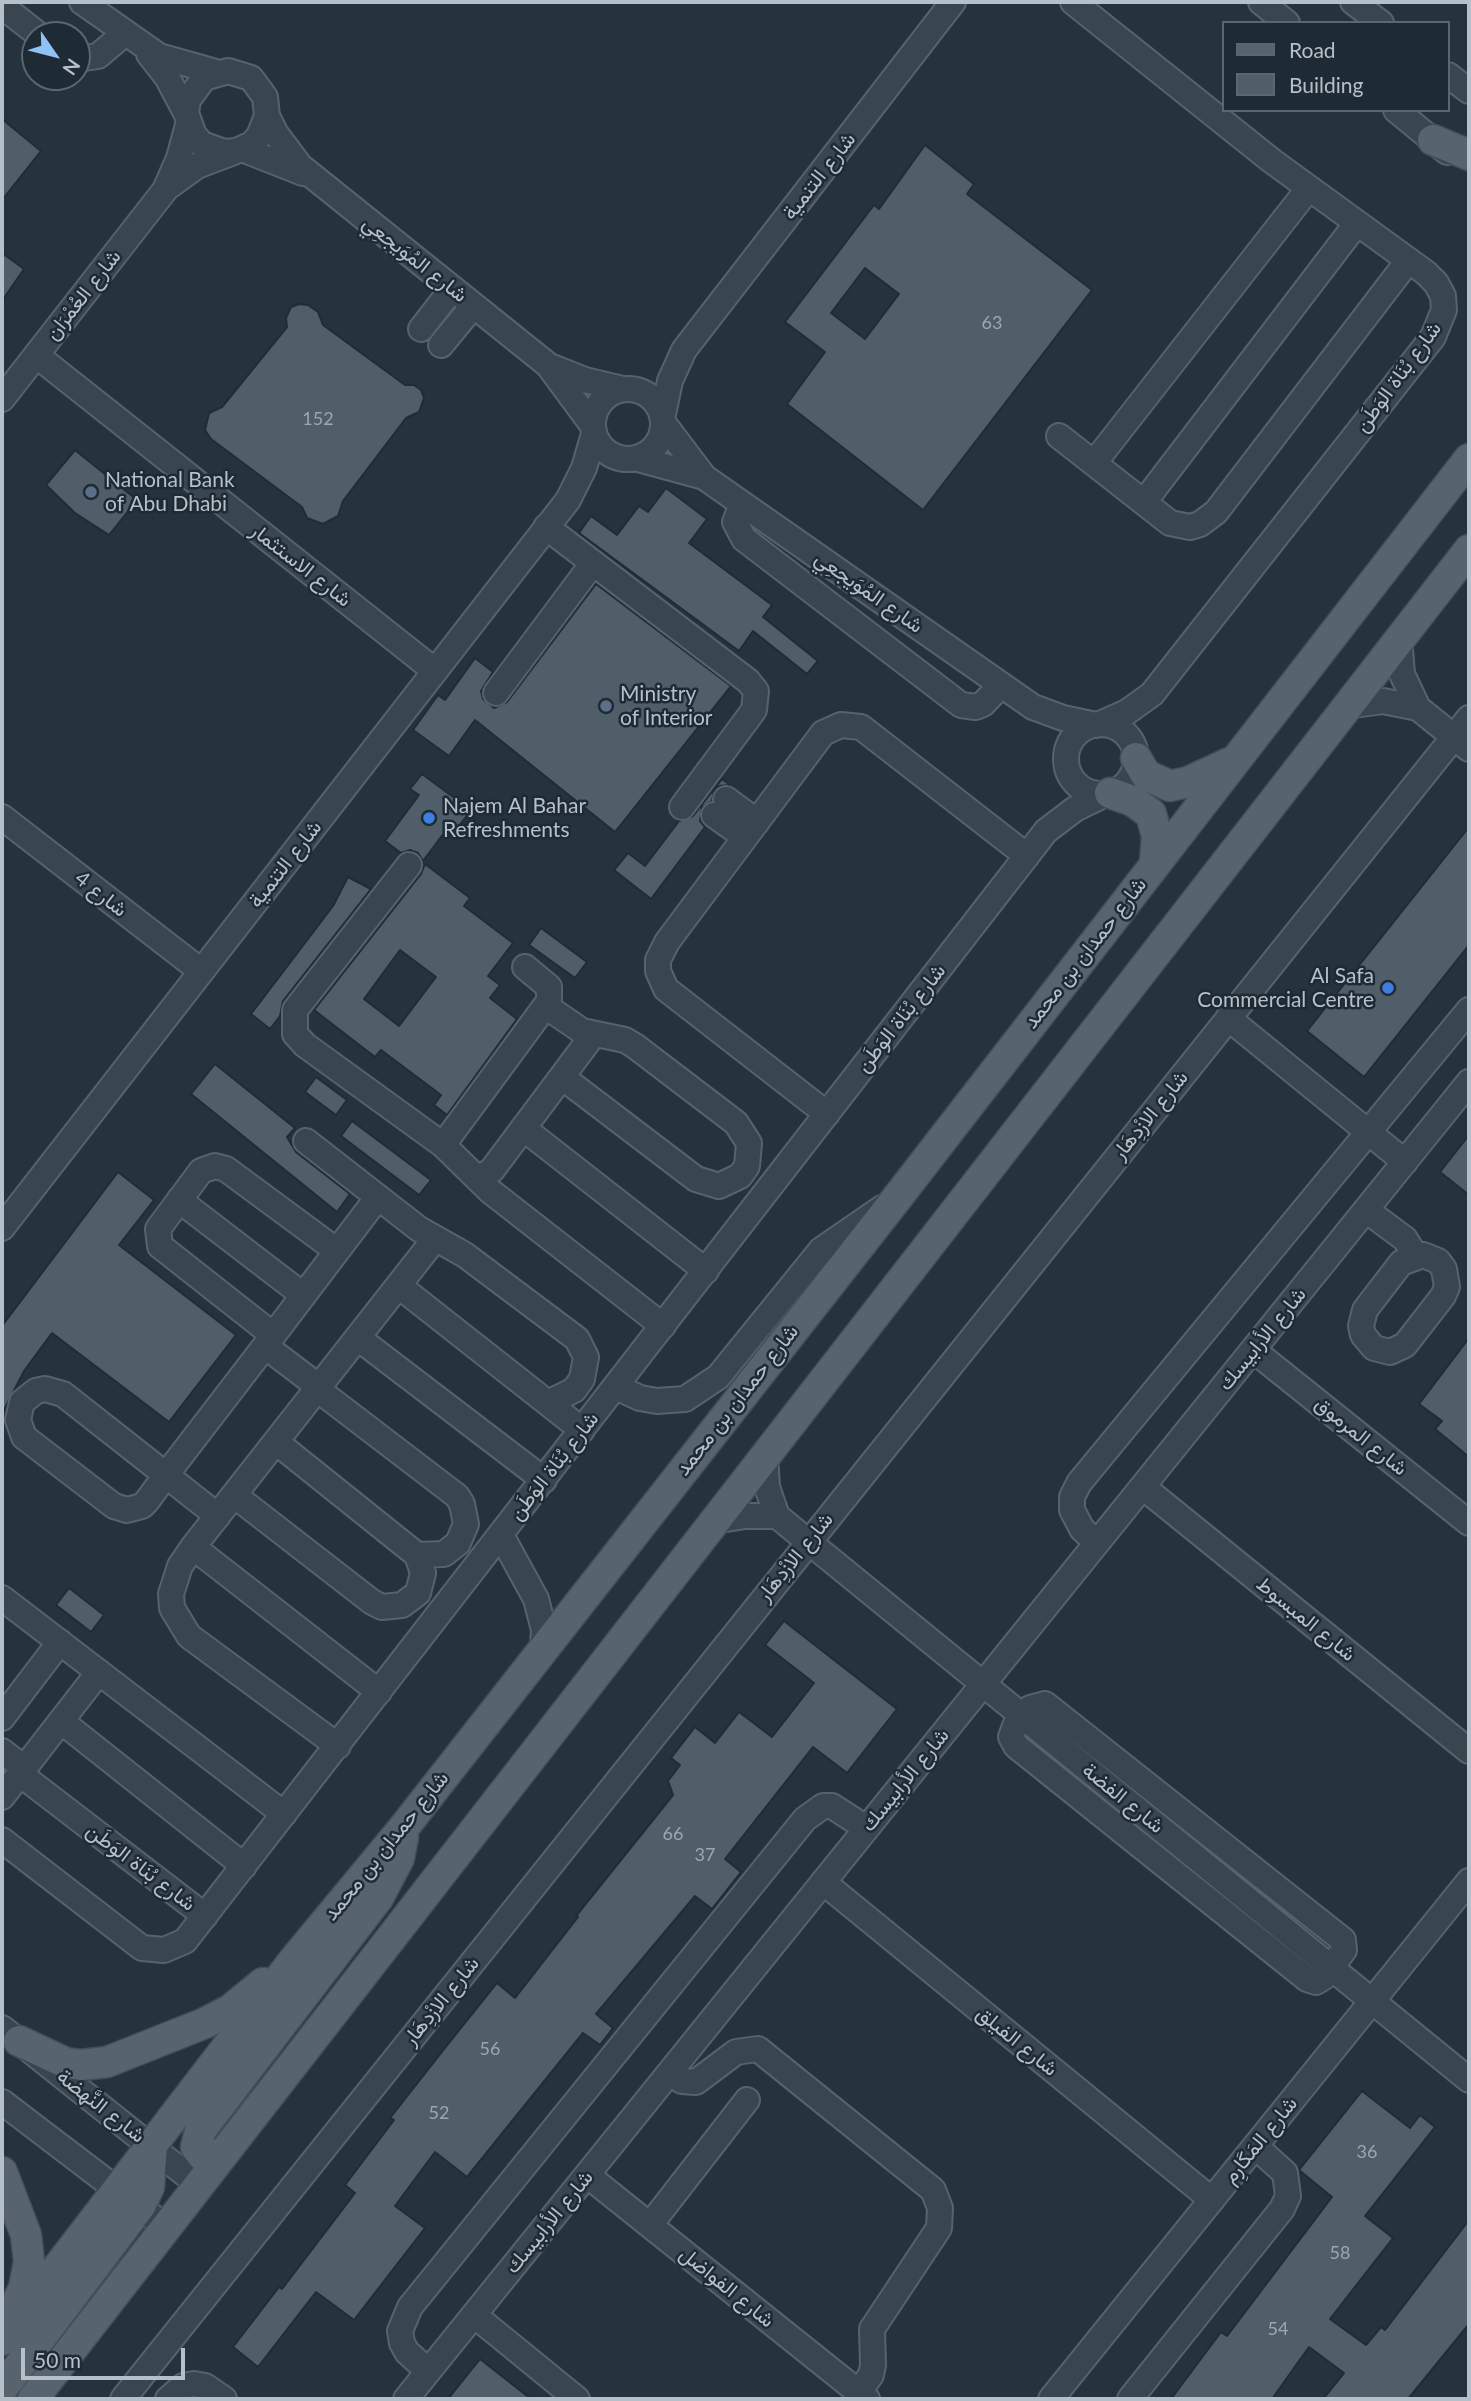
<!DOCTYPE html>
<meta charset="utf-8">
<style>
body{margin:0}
#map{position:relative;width:1471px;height:2401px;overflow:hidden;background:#25333f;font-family:Lato,sans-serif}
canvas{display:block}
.frame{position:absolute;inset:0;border:4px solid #b6c0c9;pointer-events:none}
.legend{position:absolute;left:1222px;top:21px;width:228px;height:91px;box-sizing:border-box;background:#1e2a34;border:2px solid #5b6670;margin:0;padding:9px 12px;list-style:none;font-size:21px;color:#b6c0c9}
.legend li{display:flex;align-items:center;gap:14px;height:35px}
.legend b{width:35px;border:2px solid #5b6670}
.north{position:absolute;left:21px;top:21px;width:70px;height:70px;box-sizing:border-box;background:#1e2a34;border:2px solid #5b6670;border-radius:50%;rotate:125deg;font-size:19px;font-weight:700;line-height:28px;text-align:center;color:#b6c0c9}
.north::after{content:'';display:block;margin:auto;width:24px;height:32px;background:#8fc3f5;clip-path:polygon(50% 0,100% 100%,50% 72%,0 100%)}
.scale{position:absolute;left:21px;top:2348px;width:164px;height:32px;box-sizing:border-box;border:4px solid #b6c0c9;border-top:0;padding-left:9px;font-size:21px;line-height:24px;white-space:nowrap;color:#b6c0c9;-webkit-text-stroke:5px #1e2a34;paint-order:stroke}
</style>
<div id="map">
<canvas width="1471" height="2401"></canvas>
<div class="frame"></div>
<ul class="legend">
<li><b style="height:9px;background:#57646e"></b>Road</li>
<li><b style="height:19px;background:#4f5e69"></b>Building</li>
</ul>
<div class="north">N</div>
<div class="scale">50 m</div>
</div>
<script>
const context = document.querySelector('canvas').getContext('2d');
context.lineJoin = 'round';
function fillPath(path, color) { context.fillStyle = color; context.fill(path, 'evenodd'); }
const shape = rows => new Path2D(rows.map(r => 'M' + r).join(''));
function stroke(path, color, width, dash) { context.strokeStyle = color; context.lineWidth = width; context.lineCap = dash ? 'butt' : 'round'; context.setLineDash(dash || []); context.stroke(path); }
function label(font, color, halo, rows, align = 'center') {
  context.font = font + ' Lato,Vazirmatn,sans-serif'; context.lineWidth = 5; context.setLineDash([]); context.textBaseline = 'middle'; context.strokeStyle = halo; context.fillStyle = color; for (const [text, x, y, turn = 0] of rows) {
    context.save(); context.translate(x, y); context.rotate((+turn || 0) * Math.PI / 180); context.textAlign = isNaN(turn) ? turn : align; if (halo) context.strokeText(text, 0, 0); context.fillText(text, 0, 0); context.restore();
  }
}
const building = shape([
 [2,119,41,151,2,200,2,119],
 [925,145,974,184,967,194,1092,290,923,510,787,404,825,352,785,322,874,205,879,209,925,145],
 [865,268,899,294,865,339,831,313,865,268],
 [2,253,24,269,2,301,2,253],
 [299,304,308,305,318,312,323,325,405,385,414,385,421,390,424,398,419,412,406,418,343,501,338,516,323,524,307,518,302,507,211,439,205,430,209,413,222,407,287,327,286,318,291,307,299,304],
 [75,450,137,500,109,535,75,513,46,485,75,450],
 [666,488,707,519,689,543,772,605,763,617,818,661,807,674,753,631,739,651,579,533,591,516,617,535,639,506,648,512,666,488],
 [596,584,731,686,615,832,475,720,449,756,413,730,438,695,445,700,475,658,493,672,481,691,483,699,494,708,507,702,596,584],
 [422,774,471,810,456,830,450,825,423,861,418,853,410,850,401,853,385,841,419,795,410,789,422,774],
 [722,779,730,785,719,786,714,791,712,801,702,807,700,821,705,827,651,899,614,870,628,853,645,866,679,821,693,816,722,779],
 [1469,827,1469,945,1364,1077,1307,1031,1469,827],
 [425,864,470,898,464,906,513,943,488,976,500,985,490,998,517,1019,447,1115,434,1105,441,1095,381,1050,375,1057,314,1010,421,874,425,864],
 [400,950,436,977,399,1026,364,999,400,950],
 [348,877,371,889,283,1001,280,1016,270,1029,251,1014,333,906,348,877],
 [541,928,587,962,575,978,529,945,541,928],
 [215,1064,295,1128,287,1137,296,1152,350,1194,337,1212,191,1094,215,1064],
 [316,1077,347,1100,336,1115,305,1092,316,1077],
 [352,1121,431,1180,419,1195,341,1136,352,1121],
 [1469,1135,1469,1195,1440,1172,1469,1135],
 [118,1172,154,1200,119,1245,236,1335,169,1422,52,1333,24,1371,2,1414,2,1326,118,1172],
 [1469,1338,1469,1457,1435,1429,1442,1421,1419,1404,1469,1338],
 [69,1588,104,1615,91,1632,56,1605,69,1588],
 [784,1621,897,1709,847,1773,813,1747,725,1859,741,1872,712,1909,695,1896,596,2014,613,2028,600,2045,583,2033,467,2177,435,2152,395,2206,425,2228,354,2320,316,2292,258,2367,233,2347,279,2287,282,2289,355,2193,345,2185,394,2120,390,2118,441,2053,497,1983,515,1998,578,1917,576,1916,673,1795,668,1781,680,1765,671,1758,695,1727,715,1743,739,1712,772,1737,814,1683,765,1645,784,1621],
 [1362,2091,1410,2128,1420,2115,1435,2127,1365,2216,1393,2238,1330,2319,1366,2345,1381,2327,1385,2330,1469,2220,1469,2324,1408,2399,1323,2399,1344,2373,1309,2347,1272,2399,1171,2399,1221,2332,1227,2336,1332,2197,1299,2170,1362,2091],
 [480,2359,531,2399,448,2399,480,2359]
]);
fillPath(building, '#4f5e69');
stroke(building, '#202c36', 2);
const minor = shape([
 [82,2,159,56,216,72],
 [1073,2,1272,161,1426,273,1436,283,1443,296,1444,310,1433,337,1152,694,1127,712,1100,724],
 [1261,2,1287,23],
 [1353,2,1381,23],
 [2,6,39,35],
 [149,54,167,77,186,113],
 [77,59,98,56,124,34],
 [1448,75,1469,91],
 [1396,110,1447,152],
 [267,116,259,136,252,144,236,151,224,152,202,144,194,135,186,113,188,100,204,78,228,71,251,78,265,97,267,116,276,134,300,166,548,365,593,426],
 [242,149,303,173],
 [168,187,197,166,234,152],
 [421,329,452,289],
 [441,345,473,306],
 [36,355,435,671],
 [552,367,585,380,623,389],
 '593 424a35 35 0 1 1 70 0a35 35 0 1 1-70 0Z',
 [2,399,165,190,179,158,188,125],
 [663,414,670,381,684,350,953,2],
 [664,424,704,477,1033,707,1063,718,1096,725],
 [1059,436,1170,523,1190,527,1200,524,1216,512,1408,261],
 [638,459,704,477],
 [1094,463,1309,188],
 [1144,502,1357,223],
 [742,504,735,522,744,539,961,705,976,707,983,704,1001,685],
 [546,527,748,681,756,691,754,710,682,807],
 [1399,637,1402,674,1418,708,1469,749],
 [496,693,593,563],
 [1347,706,1383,701,1418,708],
 '1066 759a35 35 0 1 1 70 0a35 35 0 1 1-70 0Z',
 [726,799,757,822],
 [714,815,745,837],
 [2,817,201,971],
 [409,865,295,1010,295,1034,305,1045,443,1145,490,1191,663,1326],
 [547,1007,582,1031,625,1040,635,1046,736,1123,749,1143,747,1166,740,1176,719,1186,696,1179,562,1077],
 [1228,1018,1405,1162],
 [827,1114,666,989,658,971,658,960,667,942,823,733,841,725,861,727,1027,856],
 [523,1128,706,1271],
 [306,1141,419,1229,465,1255,577,1339,586,1357,582,1379,574,1390,548,1403],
 [443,1145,549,1001,549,987,525,967],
 [478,1179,492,1170,593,1035],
 [179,1200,303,1295],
 [1366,1210,1405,1239,1415,1255],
 [2,1228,568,500,584,468,594,434],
 [1423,1255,1438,1261,1444,1269,1447,1287,1443,1296,1405,1345,1390,1352,1374,1348,1363,1335,1361,1326,1365,1310,1401,1263,1423,1255],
 [399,1286,582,1430],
 [273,1335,160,1246,158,1229,201,1171,215,1166,226,1169,337,1251],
 [358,1338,544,1480],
 [265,1346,319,1387],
 [1253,1350,1469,1523],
 [616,1387,640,1398,657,1401,685,1399,718,1377,821,1250,882,1208],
 [317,1389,457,1496,462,1504,466,1524,458,1543,444,1554,417,1555],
 [765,1456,767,1487,777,1516,1469,2080],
 [1143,1487,1469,1751],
 [234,1495,372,1602,382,1607,402,1605,418,1593,423,1573,417,1555,276,1442],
 [218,1516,191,1495,166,1475,63,1394,45,1389,36,1391,22,1402,18,1420,24,1437,114,1506,127,1510,142,1506,147,1501,166,1475,265,1346,378,1197],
 [714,1521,745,1516,777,1516],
 [501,1535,536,1599,544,1630,543,1646],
 [1097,1543,1082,1529,1072,1510,1072,1497,1079,1483,1469,1010],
 [193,1547,379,1692],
 [2,1598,284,1814],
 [1045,1704,1343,1940,1344,1950,1324,1977,1316,1982,1307,1979,1016,1746,1011,1737,1015,1726,1030,1708,1045,1704],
 [2,1718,60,1642],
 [61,1721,244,1866],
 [338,1746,189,1636,172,1608,171,1594,180,1566,193,1547,434,1240],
 [2,1751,24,1768],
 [20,1774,205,1916],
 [2,1797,99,1672],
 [2,1840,142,1948,164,1950,185,1941,1046,831,1075,809,1108,793],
 [823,1882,1212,2200],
 [2,2028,199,2185],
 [670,2073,682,2081,696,2082,736,2052,758,2049,933,2190,940,2208,939,2228,872,2329,873,2365,871,2375,859,2392],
 [2,2102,166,2227],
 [587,2175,867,2399],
 [650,2225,747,2100],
 [474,2315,577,2399],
 [428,2371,407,2352,402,2343,400,2331,410,2307,805,1819,823,1806,832,1806,866,1828],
 [123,2399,1469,718],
 [168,2399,183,2386,194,2384,205,2386,224,2399],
 [406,2399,1469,1082],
 [1051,2399,1469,1881],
 [1130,2399,1282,2209,1288,2196,1285,2173,1255,2146]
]);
const major = shape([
 [1433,140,1469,155],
 [1136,758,1146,775,1170,786,1188,782,1229,763],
 [1110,793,1133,801,1151,814,1157,836,1155,863],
 [19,2041,66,2063,81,2065,107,2062,205,2023,230,2010,263,1983],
 [223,2154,202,2155,196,2147,200,2131,378,1898,399,1858,403,1837],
 [2,2172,26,2235,29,2262,24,2288,13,2311],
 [2,2340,294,1960,405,1826,897,1198,1469,459],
 [2,2389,140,2206,149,2187,152,2146],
 [33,2399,1469,550]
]);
stroke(minor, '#57636c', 28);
stroke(major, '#434e58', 33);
stroke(minor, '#39454f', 24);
stroke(major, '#57646e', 30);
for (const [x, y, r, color] of [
 [91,492,7,"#5c6f8a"],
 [606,706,7,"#5c6f8a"],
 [429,818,7,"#3f7fe0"],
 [1388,988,7,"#3f7fe0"]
]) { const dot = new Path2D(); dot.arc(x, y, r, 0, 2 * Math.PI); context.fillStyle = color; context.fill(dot); stroke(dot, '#1e2a34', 2.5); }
label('18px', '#9ca8b1', null, [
 ["63",992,323],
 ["152",318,419],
 ["66",673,1834],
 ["37",705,1855],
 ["56",490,2049],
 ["52",439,2113],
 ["36",1367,2152],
 ["58",1340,2253],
 ["54",1278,2329]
]);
label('21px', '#b6c0c9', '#1e2a34', [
 ["شارع التنمية",819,176,-52],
 ["شارع المُوَيجعِي",415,259,38],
 ["شارع العُمْرَان",83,295,-52],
 ["شارع بُنَاة الوَطَن",1398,377,-54],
 ["شارع الاستثمار",301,565,38],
 ["شارع المُوَيجعِي",869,592,35],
 ["شارع التنمية",285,864,-52],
 ["شارع 4",101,894,38],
 ["شارع حمدان بن محمد",1085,953,-52],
 ["شارع بُنَاة الوَطَن",901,1018,-52],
 ["شارع الازْدِهَار",1150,1115,-51],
 ["شارع الأرابيسك",1262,1339,-51],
 ["شارع حمدان بن محمد",737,1400,-52],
 ["شارع المرموق",1361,1436,39],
 ["شارع بُنَاة الوَطَن",554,1466,-52],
 ["شارع الازْدِهَار",795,1557,-51],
 ["شارع المبسوط",1306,1619,39],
 ["شارع الأرابيسك",905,1780,-51],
 ["شارع الفضة",1123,1798,39],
 ["شارع حمدان بن محمد",386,1846,-51],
 ["شارع بُنَاة الوَطَن",141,1867,37],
 ["شارع الازْدِهَار",441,2001,-51],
 ["شارع الفيلق",1017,2041,39],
 ["شارع النَّهضة",101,2106,38],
 ["شارع المَكَارِم",1260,2140,-51],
 ["شارع الأرابيسك",549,2222,-51],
 ["شارع الفواضل",727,2287,39]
]);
label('21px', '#b6c0c9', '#1e2a34', [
 ["National Bank",105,480],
 ["of Abu Dhabi",105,504],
 ["Ministry",620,694],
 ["of Interior",620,718],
 ["Najem Al Bahar",443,806],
 ["Refreshments",443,830],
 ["Al Safa",1374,976,"right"],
 ["Commercial Centre",1374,1000,"right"]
], 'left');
</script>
